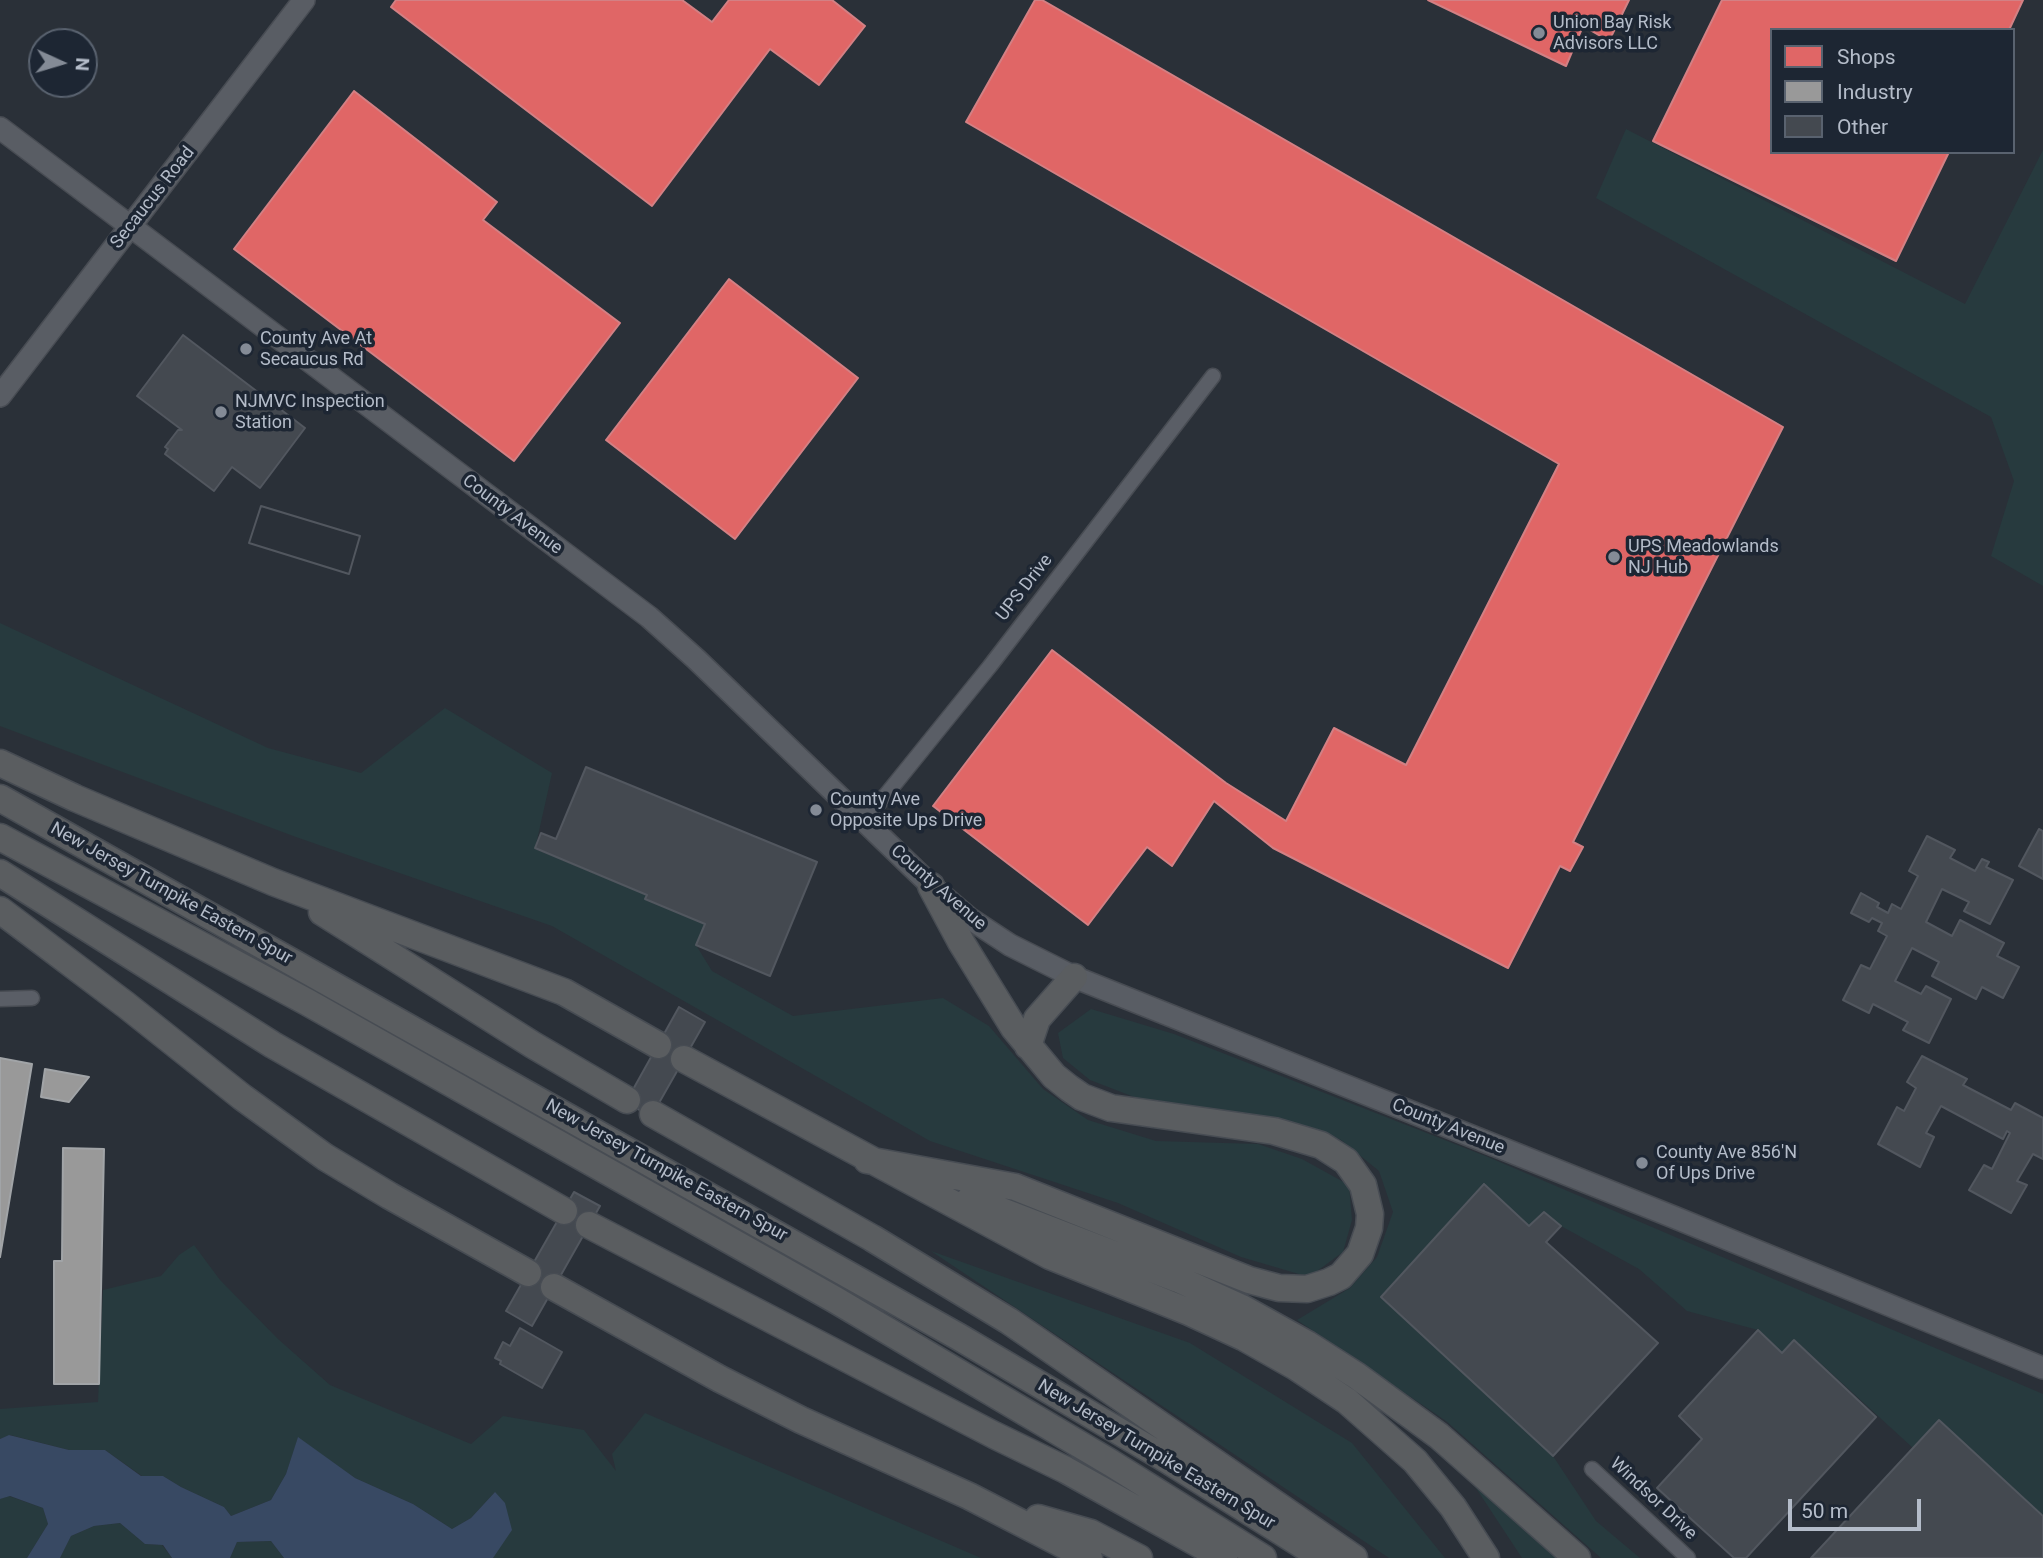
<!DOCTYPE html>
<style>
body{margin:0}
#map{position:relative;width:2043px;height:1558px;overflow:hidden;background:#2a3038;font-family:Roboto,sans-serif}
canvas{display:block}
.legend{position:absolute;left:1770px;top:28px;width:245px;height:126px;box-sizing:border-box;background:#1d2633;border:2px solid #59626f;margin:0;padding:9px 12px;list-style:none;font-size:21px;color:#b4bcc9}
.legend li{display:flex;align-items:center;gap:14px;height:35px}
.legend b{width:35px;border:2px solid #59626f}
.north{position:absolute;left:28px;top:28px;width:70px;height:70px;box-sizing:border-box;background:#1d2633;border:2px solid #59626f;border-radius:50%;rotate:94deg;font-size:19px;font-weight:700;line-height:28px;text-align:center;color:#b4bcc9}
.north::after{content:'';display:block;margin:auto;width:24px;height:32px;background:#848b96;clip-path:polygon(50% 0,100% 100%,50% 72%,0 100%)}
.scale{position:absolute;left:1788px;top:1499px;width:133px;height:32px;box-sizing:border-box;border:4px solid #b4bcc9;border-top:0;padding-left:9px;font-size:21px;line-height:24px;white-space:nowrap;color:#b4bcc9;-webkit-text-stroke:5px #1d2633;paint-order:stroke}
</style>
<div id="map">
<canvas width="2043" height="1558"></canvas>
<ul class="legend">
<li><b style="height:19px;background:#e06666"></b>Shops</li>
<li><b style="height:19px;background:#999"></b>Industry</li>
<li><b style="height:19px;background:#444950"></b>Other</li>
</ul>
<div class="north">N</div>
<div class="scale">50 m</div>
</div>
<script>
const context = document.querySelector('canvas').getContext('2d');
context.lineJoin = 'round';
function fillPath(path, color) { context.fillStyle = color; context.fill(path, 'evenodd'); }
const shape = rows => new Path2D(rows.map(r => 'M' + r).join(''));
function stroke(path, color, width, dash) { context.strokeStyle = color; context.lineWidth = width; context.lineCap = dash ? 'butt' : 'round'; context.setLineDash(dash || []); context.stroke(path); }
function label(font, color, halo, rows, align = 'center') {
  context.font = font + ' Roboto,sans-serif'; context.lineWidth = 7; context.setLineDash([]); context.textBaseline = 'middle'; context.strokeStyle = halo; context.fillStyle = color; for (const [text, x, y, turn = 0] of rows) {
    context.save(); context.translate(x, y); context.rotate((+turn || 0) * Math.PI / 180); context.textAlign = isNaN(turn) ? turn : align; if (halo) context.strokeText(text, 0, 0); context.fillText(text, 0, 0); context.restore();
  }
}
fillPath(shape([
 [1626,129,1965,304,2043,150,2043,586,1991,556,2014,481,1991,417,1596,198],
 [0,623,268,748,361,773,445,708,552,773,535,849,647,895,645,899,705,924,696,945,712,971,793,1016,943,998,989,1026,1043,1089,1088,1120,1156,1141,1258,1144,1302,1159,1349,1185,1352,1220,1343,1252,1309,1277,1241,1257,1118,1203,930,1141,552,926,296,837,0,726],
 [1091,1009,1174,1034,1488,1157,2043,1394,2043,1516,1940,1421,1913,1448,1795,1340,1782,1353,1758,1330,1687,1311,1639,1269,1561,1226,1544,1212,1529,1226,1484,1185,1553,1456,1596,1521,1640,1558,1601,1558,1446,1421,1297,1320,1350,1288,1377,1257,1393,1212,1379,1171,1341,1140,1305,1127,1147,1102,1090,1080,1063,1058,1058,1033],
 [194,1245,220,1280,278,1339,330,1385,471,1444,503,1416,584,1430,616,1471,612,1454,645,1413,981,1558,493,1558,495,1492,471,1518,452,1529,413,1504,355,1478,298,1438,286,1474,271,1500,231,1516,224,1507,181,1487,163,1476,142,1476,105,1450,69,1450,10,1435,0,1439,0,1409,98,1402,103,1290,161,1276,179,1255],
 [931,1251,1190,1343,1352,1443,1445,1558,1389,1558],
 [1472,1482,1556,1558,1522,1558],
 [9,1496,43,1508,48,1524,27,1558,0,1558,0,1499],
 [120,1523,145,1544,162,1545,172,1558,60,1558,71,1536,94,1526],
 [271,1541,284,1558,230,1558,237,1542]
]), '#273a3e');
fillPath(shape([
 [9,1435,69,1450,105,1450,141,1476,163,1476,181,1487,224,1507,231,1516,271,1500,286,1474,298,1437,355,1478,413,1504,452,1529,471,1518,495,1492,505,1503,512,1530,493,1558,284,1558,271,1541,237,1542,230,1558,172,1558,163,1545,145,1544,120,1523,94,1526,71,1536,60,1558,27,1558,48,1524,43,1508,10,1496,0,1499,0,1439]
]), '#384963');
const shops = shape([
 [396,0,682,0,712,22,729,0,832,0,865,26,819,85,770,49,652,206,391,7,396,0],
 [1035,0,1042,0,1783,427,1573,842,1583,847,1570,871,1560,866,1508,968,1273,848,1214,801,1172,866,1147,847,1088,925,933,806,1052,650,1226,783,1286,821,1334,728,1406,765,1559,464,966,122,1035,0],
 [1428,0,1629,0,1609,41,1583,26,1566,66,1428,0],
 [1722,0,2023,0,2009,30,1772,30,1772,152,1949,152,1896,261,1653,141,1722,0],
 [354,91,497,202,483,220,620,323,514,461,234,249,354,91],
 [729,279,858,378,735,539,606,440,729,279]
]);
fillPath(shops, '#e06666');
stroke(shops, '#d38084', 2);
const industry = shape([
 [0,1058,32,1064,0,1257,0,1058],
 [45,1069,89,1077,69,1102,41,1097,45,1069],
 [63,1148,104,1149,99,1384,54,1384,54,1261,62,1261,63,1148]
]);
fillPath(industry, '#999');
stroke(industry, '#a1a4a7', 2);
const building = shape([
 [183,335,305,428,260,488,232,467,214,491,165,454,168,449,165,447,178,430,182,430,137,396,183,335],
 [244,344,253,351,250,354,241,347,244,344],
 [261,506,360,536,349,574,249,543,261,506],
 [261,506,360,536,349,574,249,543,261,506],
 [586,767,817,862,770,976,696,945,705,924,645,899,647,895,535,848,541,833,556,839,586,767],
 [2039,829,2043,831,2043,879,2019,866,2039,829],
 [1927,836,1955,850,1950,858,1975,871,1982,859,1989,862,1986,867,2013,880,1990,924,1964,911,1969,902,1942,889,1926,922,1952,936,1960,920,2004,943,1997,956,2019,967,2003,998,1982,987,1976,999,1932,976,1939,962,1912,948,1895,981,1921,994,1926,986,1951,999,1929,1043,1903,1030,1908,1022,1873,1004,1869,1013,1843,1000,1861,965,1870,969,1887,936,1878,931,1882,923,1872,918,1869,922,1851,913,1861,893,1879,903,1877,907,1888,913,1892,904,1901,909,1918,876,1909,871,1927,836],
 [679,1007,705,1022,651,1117,626,1102,679,1007],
 [1922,1056,1967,1079,1963,1085,2011,1110,2015,1103,2043,1118,2043,1159,2033,1154,2017,1181,2027,1185,2011,1213,1969,1190,1984,1165,1992,1169,2010,1133,2007,1131,2003,1139,1941,1106,1926,1133,1934,1137,1920,1167,1878,1144,1897,1107,1904,1111,1916,1088,1907,1082,1922,1056],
 [1639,1158,1649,1162,1646,1168,1637,1164,1639,1158],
 [1484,1184,1529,1226,1544,1212,1561,1226,1546,1242,1658,1343,1553,1456,1381,1297,1484,1184],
 [574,1192,600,1206,532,1326,506,1311,574,1192],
 [520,1328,562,1352,542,1388,500,1364,501,1361,495,1358,503,1342,510,1346,520,1328],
 [1758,1330,1782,1353,1794,1340,1876,1417,1746,1558,1734,1558,1657,1488,1702,1439,1679,1416,1758,1330],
 [1939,1420,2043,1516,2043,1558,1811,1558,1939,1420]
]);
fillPath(building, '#444950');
stroke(building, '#52575f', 2);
const minor = shape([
 [864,822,990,666,1213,376],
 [0,999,32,998],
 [1592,1469,1688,1558]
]);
const secondary = shape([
 [0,128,649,617,696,659,936,890,969,918,1010,945,1074,977,1676,1218,2043,1368],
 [0,396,304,0]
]);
const motorway = shape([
 [0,763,75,798,273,882,564,992,658,1045],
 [0,798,959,1337,1166,1459,1323,1558],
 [0,837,307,1002,834,1299,1111,1463,1263,1558],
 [0,873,273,1045,564,1211],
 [0,910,126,1005,242,1097,325,1157,390,1196,528,1273],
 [322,912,533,1045,627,1100],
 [1028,1046,1037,1019,1074,977],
 [684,1059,1050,1256,1189,1312,1243,1337,1296,1367,1347,1401,1415,1461,1453,1507,1486,1558],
 [653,1114,872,1238,1009,1321,1354,1558],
 [867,1160,1015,1187,1249,1280,1279,1288,1307,1289,1329,1282,1341,1276,1360,1254,1369,1228,1370,1214,1363,1185,1346,1161,1321,1145,1274,1131,1111,1108,1082,1097,1069,1088,1054,1076,1014,1028,961,942,931,886],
 [970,1199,1178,1279,1242,1308,1307,1344,1357,1376,1439,1436,1577,1558],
 [589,1225,994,1435,1066,1470,1224,1558],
 [554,1287,720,1379,801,1420,969,1496,1089,1558],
 [1038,1518,1091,1533,1139,1558]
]);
stroke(minor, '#484c53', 17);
stroke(secondary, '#484c53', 24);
stroke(motorway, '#474c53', 29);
stroke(minor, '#5a5e66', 14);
stroke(secondary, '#595d64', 21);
stroke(motorway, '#5a5d60', 26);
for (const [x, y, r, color] of [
 [1539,33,7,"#848b96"],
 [246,349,7,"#848b96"],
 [221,412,7,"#848b96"],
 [1614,557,7,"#848b96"],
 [816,810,7,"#848b96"],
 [1642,1163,7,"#848b96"]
]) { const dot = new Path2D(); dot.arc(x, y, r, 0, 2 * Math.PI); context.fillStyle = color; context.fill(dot); stroke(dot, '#1d2633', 2.5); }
label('18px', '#b4bcc9', '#1d2633', [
 ["Union Bay Risk",1553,23],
 ["Advisors LLC",1553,44],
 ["County Ave At",260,339],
 ["Secaucus Rd",260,360],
 ["NJMVC Inspection",235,402],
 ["Station",235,423],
 ["UPS Meadowlands",1628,547],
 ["NJ Hub",1628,568],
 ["County Ave",830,800],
 ["Opposite Ups Drive",830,821],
 ["County Ave 856'N",1656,1153],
 ["Of Ups Drive",1656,1174]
], 'left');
label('18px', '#b4bcc9', '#1d2633', [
 ["Secaucus Road",153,198,-52],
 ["County Avenue",512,515,37],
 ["UPS Drive",1025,588,-52],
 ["County Avenue",938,888,41],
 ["New Jersey Turnpike Eastern Spur",171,894,29],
 ["County Avenue",1448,1127,22],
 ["New Jersey Turnpike Eastern Spur",666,1171,29],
 ["New Jersey Turnpike Eastern Spur",1156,1455,31],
 ["Windsor Drive",1653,1499,43]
]);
</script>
